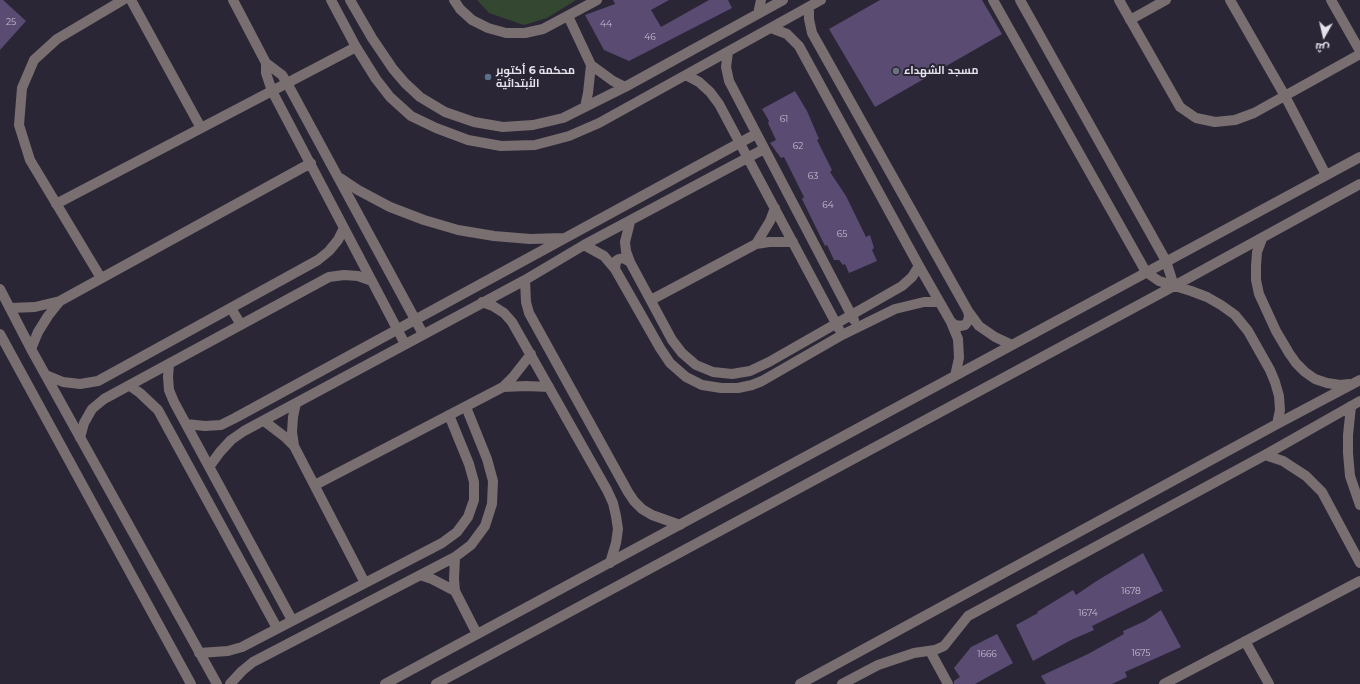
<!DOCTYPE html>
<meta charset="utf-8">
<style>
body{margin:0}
#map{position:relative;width:1360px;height:684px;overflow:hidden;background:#2b2636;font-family:Montserrat,Cairo,sans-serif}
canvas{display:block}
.north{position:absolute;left:1304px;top:16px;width:40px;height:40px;-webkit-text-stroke:3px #2b2636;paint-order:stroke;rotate:188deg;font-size:11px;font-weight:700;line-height:16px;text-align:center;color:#e4e1eb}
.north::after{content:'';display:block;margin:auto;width:14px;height:18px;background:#e4e1eb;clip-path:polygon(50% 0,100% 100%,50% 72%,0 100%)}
</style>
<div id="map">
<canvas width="1360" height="684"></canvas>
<div class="north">ش</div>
</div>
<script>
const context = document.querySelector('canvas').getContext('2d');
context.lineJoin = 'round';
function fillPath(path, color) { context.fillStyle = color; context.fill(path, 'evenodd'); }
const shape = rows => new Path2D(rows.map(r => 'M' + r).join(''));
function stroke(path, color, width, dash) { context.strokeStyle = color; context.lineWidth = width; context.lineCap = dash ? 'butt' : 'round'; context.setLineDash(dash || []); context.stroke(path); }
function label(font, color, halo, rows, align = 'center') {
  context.font = font + ' Montserrat,Cairo,sans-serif'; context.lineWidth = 4; context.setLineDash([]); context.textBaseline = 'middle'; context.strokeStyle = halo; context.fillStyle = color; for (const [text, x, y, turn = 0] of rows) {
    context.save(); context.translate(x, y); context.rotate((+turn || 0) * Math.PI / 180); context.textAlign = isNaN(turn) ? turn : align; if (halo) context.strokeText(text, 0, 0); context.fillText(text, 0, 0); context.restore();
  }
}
fillPath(shape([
 [477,0,576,0,547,18,524,25,489,13]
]), '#334731');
fillPath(shape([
 [0,0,3,0,26,21,0,50],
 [613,0,669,0,651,10,661,27,709,0,728,0,732,8,629,61,604,50,585,15,615,4],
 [880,0,982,0,1002,34,875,107,829,29],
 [795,91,807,111,819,139,817,140,832,170,830,172,846,196,866,237,870,235,874,248,872,250,877,261,849,273,845,264,843,265,839,260,834,260,827,245,825,246,802,199,804,197,784,157,781,158,770,143,776,140,768,123,769,121,762,109],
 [1143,553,1163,591,1092,626,1094,630,1071,640,1033,661,1016,625,1038,613,1037,612,1073,590,1076,595,1095,582],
 [1161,610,1181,647,1125,672,1127,677,1112,684,1046,684,1041,676,1088,654,1124,634,1123,631,1145,621],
 [997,634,1013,663,975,684,954,684,954,681,960,677,954,668,971,647]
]), '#5a4b72');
stroke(shape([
 [131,0,201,128],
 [233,0,266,63,266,73,272,91,405,344],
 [331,0,356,47,376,79,390,97,411,116,436,128,468,140,501,146,535,145,569,136,599,123,821,0],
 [350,0,372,38,393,69,405,83,420,97,445,112,474,122,503,127,533,125,563,118,625,87,783,0],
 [454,0,460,9,472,20,488,28,506,33,525,33,543,29,597,0],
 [993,0,1146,272,1159,281,1191,291,1207,297,1221,305,1235,315,1248,331,1270,370,1275,382,1279,396,1280,410,1277,424],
 [1020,0,1166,261,1174,286],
 [1119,0,1180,107,1196,118,1215,122,1235,120,1254,113,1360,54],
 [1230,0,1285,96,1326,175],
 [1331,0,1360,51],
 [809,7,809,19,812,33,968,311,979,326,995,337,1012,345],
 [758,14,761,0],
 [568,16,591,65,613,81,625,87],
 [1130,20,1166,0],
 [771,28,787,34,799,46,919,266,951,322,958,339,959,358,955,376],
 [728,52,726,67,729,81,854,320],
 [266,63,282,75,287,83,423,334],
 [686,75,699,82,710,92,719,104,839,329],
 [585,107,588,93,591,65],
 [340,178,358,190,390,207,424,220,458,230,494,236,530,239,564,238],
 [56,204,356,47],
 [630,222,625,242,626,251,630,262,672,340,682,353,696,365,713,372,732,374,750,371,769,362,902,286,912,277,919,266],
 [1262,239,1257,252,1256,266,1256,280,1259,294,1276,331,1289,353,1296,363,1305,372,1315,379,1327,383,1340,385,1349,384],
 [756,244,770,221,775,208],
 [584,245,604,256,615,269,660,348,670,363,686,377,702,385,721,388,738,388,752,385,762,381,842,335,895,309,924,302,939,302],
 [615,269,616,261,619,259,623,258,630,262],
 [101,278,30,160,19,125,22,88,34,60,57,39,123,0],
 [525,280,526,302,529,313,628,492,634,501,642,509,652,515,680,525],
 [0,289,31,349,217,684],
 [651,300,756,244,769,242,793,242],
 [482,302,493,306,504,313,512,322,607,490,613,503,616,516,618,529,616,543,610,563],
 [10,308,35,307,60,301,311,163],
 [231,308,241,325],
 [951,322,955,325,960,326,965,325,968,321,969,316,968,311],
 [0,334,191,684],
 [31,349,38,332,48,316,60,301],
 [169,364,168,377,169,390,174,402,292,620],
 [46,375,63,382,80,384,98,381,318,260,329,251,338,240,344,228],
 [130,386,140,393,158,410,277,628],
 [503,387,526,386,549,387],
 [296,403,293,417,292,432,294,446,365,583],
 [1351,406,1348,435,1348,453,1350,476,1360,505],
 [264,421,285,437,294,446],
 [186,424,205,426,221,425,235,418,756,134],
 [80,438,84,423,92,409,104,399,329,277,344,275,358,276,372,281],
 [1265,455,1283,461,1306,476,1322,492,1360,563],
 [209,467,220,452,231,440,244,431,525,280,584,245,764,149],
 [315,485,503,387,513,377,531,354],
 [455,557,454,579,455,591,477,634],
 [420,575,432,579,455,591],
 [1245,641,1269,684],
 [930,651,948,684],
 [199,653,228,651,242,647,442,543,457,532,468,517,474,500,474,482,469,464,449,415],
 [230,684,242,671,253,662,455,557,471,545,485,526,492,504,493,481,487,459,466,407],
 [385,684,1360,157],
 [436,684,1174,286,1360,184],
 [800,684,1277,424,1360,380],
 [842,684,878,665,914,653,935,650,944,646,968,616,1265,455,1360,401],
 [1164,684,1360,581]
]), '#796e70', 10);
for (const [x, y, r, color] of [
 [896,71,4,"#6b7280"],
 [488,77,4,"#5c6f8a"]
]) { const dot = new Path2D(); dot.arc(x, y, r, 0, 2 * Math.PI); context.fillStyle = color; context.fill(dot); stroke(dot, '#2b2636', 1.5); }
label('9px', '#c2bccd', null, [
 ["25",11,22],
 ["44",606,24],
 ["46",650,37],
 ["61",784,119],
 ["62",798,146],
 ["63",813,176],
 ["64",828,205],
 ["65",842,234],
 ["1678",1131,591],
 ["1674",1088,613],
 ["1675",1141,653],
 ["1666",987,654]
]);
label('bold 11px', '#e4e1eb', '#2b2636', [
 ["محكمة 6 أكتوبر",496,71],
 ["الأبتدائية",496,84],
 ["مسجد الشهداء",904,71]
], 'left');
</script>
